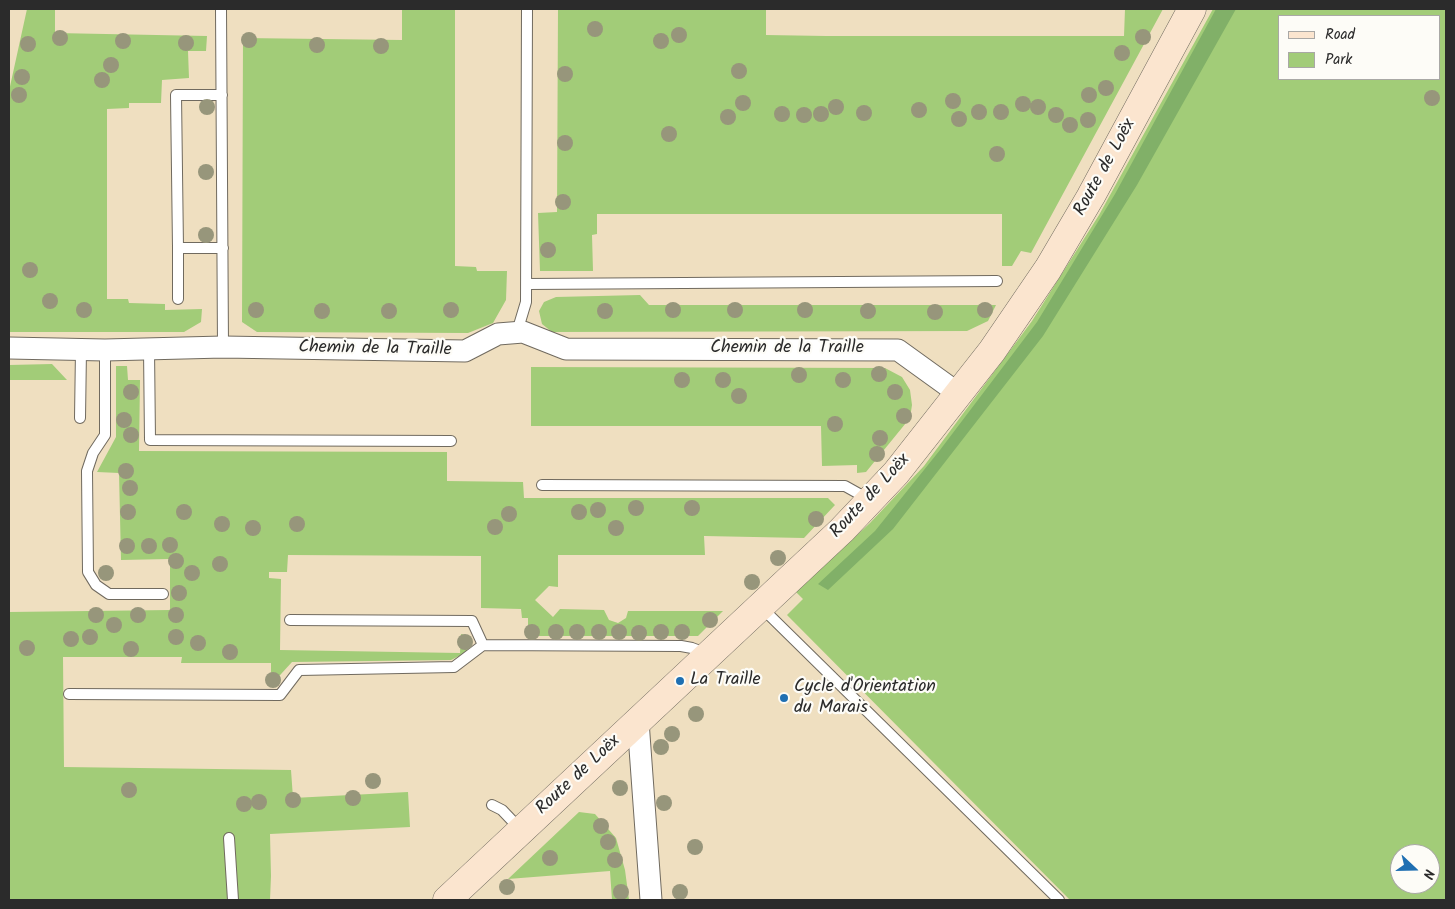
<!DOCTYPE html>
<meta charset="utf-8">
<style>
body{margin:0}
#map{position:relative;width:1455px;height:909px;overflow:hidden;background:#efdfc0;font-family:Kalam,sans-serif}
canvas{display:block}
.frame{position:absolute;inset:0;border:10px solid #2b2b2b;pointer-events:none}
.legend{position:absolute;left:1278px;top:15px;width:162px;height:65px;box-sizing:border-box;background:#fdfcf7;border:1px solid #a9a8a5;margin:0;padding:6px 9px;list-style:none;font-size:15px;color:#2b2b2b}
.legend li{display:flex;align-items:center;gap:10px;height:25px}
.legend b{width:25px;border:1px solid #a9a8a5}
.north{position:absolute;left:1390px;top:844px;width:50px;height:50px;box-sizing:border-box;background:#fdfcf7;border:1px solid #a9a8a5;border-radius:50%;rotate:111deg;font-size:14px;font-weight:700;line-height:20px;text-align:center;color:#2b2b2b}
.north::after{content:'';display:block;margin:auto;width:18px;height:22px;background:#1f6fb2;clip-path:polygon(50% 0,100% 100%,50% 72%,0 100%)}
</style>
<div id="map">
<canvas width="1455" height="909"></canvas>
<div class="frame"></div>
<ul class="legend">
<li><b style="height:6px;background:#fbe5cf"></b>Road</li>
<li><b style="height:14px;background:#a2cc78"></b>Park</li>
</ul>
<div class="north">N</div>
</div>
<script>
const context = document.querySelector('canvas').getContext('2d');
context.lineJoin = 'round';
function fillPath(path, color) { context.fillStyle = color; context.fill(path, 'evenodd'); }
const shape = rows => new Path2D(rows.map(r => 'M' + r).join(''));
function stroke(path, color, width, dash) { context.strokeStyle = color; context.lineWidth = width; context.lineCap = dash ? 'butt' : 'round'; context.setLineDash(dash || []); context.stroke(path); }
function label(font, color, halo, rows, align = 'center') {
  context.font = font + ' Kalam,sans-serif'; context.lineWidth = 4.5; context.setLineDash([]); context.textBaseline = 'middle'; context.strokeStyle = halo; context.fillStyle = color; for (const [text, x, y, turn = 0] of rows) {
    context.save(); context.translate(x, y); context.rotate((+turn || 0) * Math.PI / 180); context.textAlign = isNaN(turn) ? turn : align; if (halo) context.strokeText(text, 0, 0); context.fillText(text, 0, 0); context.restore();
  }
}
fillPath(shape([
 [27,9,55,9,55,33,207,36,206,51,188,51,189,78,162,80,161,103,129,103,129,108,107,109,107,299,128,299,129,303,165,304,165,310,202,309,201,322,184,332,9,332,9,91],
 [402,9,476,9,476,10,455,10,455,266,476,267,477,271,507,271,506,300,493,323,468,333,257,332,242,322,243,38,402,40],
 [558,9,766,9,766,35,826,36,1124,36,1125,9,1163,9,1031,253,1021,251,1012,266,1002,266,1002,214,597,214,597,234,592,235,593,271,540,271,538,213,557,212],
 [1213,9,1446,9,1446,900,1070,900,787,615,803,599,796,592,870,523,924,466,1032,321,1099,215],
 [1279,16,1439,16,1439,79,1279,79],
 [1400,854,1430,854,1430,884,1400,884],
 [640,295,649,305,996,305,988,321,967,331,552,332,542,324,539,311,544,302,556,297],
 [52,364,67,380,9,380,9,365],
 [116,366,127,366,128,380,140,380,139,451,447,452,447,481,523,482,524,498,828,498,835,505,804,538,704,536,705,555,558,555,558,587,549,586,535,600,553,617,560,609,604,610,609,620,618,623,626,618,628,611,723,611,698,636,528,636,528,618,522,618,521,609,481,608,481,556,288,555,287,572,269,572,269,578,281,579,280,650,460,653,461,634,470,636,472,642,465,653,451,660,292,662,271,685,271,663,181,663,182,657,63,657,64,767,291,770,293,798,408,792,410,827,270,834,271,876,270,900,9,900,9,612,170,610,170,559,121,560,119,473,97,472,116,437],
 [531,367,885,368,902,377,910,390,912,405,910,418,866,472,857,473,857,465,822,466,821,426,531,426],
 [579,812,595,814,616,838,625,870,629,900,612,900,610,871,508,879]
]), '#a2cc78');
fillPath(shape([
 [1216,9,1236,9,1137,185,1043,336,893,529,828,590,818,584,875,531,940,450,1037,322,1115,194]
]), '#81b068');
const lane = shape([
 [221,9,223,347],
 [222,95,176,95,178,248,223,248],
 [178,248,178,299],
 [527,284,997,281],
 [517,332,526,302,527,9],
 [149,349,150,440,451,441],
 [105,350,105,435,93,453,87,471,88,572,96,585,109,594,163,594],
 [80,418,81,350],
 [542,485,845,486,870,500],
 [761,607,1059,900],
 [290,620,472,621,483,645],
 [69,694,280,695,299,670,454,667,483,645,681,646,692,648,708,654],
 [492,805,502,810,521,830],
 [229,838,233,900]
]);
const street = shape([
 [9,348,105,350,223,347,465,351,498,334,523,332,566,349,898,350,959,394],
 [638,721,651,900]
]);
const secondary = shape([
 [447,900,842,530,896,473,992,351,1048,269,1091,196,1192,9]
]);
stroke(lane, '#706a5f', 12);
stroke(street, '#706a5f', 23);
stroke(secondary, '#706a5f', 29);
stroke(lane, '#fff', 10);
stroke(street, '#fff', 21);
stroke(secondary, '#fbe5cf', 28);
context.fillStyle = '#97967b';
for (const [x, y] of [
 [595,29],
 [679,35],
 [1143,37],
 [60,38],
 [249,40],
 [123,41],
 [661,41],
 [186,43],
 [28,44],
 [317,45],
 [381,46],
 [1122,53],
 [111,65],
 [739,71],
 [565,74],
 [22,77],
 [102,80],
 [1106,88],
 [19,95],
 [1089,95],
 [1432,98],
 [953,101],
 [743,103],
 [1023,104],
 [207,107],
 [836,107],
 [1038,107],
 [919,110],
 [979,112],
 [1001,112],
 [864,113],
 [782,114],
 [821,114],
 [804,115],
 [1056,115],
 [728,117],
 [959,119],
 [1088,120],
 [1070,125],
 [669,134],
 [565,143],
 [997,154],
 [206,172],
 [563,202],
 [206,235],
 [548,250],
 [30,270],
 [50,301],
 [84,310],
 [256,310],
 [451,310],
 [673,310],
 [735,310],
 [805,310],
 [985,310],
 [322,311],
 [389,311],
 [605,311],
 [868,311],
 [935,312],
 [879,374],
 [799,375],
 [682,380],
 [723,380],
 [843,380],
 [131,392],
 [895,392],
 [739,396],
 [904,416],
 [124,420],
 [835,424],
 [131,435],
 [880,438],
 [877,454],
 [126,471],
 [130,488],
 [636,508],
 [692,508],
 [598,510],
 [128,512],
 [184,512],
 [579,512],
 [509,514],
 [816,519],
 [222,524],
 [297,524],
 [495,527],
 [253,528],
 [616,528],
 [170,545],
 [127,546],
 [149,546],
 [778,558],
 [176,561],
 [220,564],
 [106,573],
 [192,573],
 [752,582],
 [179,593],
 [96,615],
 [138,615],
 [176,615],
 [710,620],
 [114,625],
 [532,632],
 [556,632],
 [577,632],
 [599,632],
 [619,632],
 [661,632],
 [682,632],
 [639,633],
 [90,637],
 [176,637],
 [71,639],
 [465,642],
 [198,643],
 [27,648],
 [131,649],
 [230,652],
 [273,680],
 [696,714],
 [672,734],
 [661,747],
 [373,781],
 [620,788],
 [129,790],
 [353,798],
 [293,800],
 [259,802],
 [664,803],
 [244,804],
 [601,826],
 [608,842],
 [695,847],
 [550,858],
 [615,860],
 [507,887],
 [621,892],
 [680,892]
]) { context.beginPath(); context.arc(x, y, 8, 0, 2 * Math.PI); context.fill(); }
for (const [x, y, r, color] of [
 [680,681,5,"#1f6fb2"],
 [784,698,5,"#1f6fb2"]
]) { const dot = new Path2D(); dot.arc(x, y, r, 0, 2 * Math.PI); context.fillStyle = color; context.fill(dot); stroke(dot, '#fdfcf7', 2); }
label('18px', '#2b2b2b', '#fdfcf7', [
 ["Route de Loëx",1106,168,-61],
 ["Chemin de la Traille",787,349],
 ["Chemin de la Traille",375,350,1],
 ["Route de Loëx",871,497,-47],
 ["Route de Loëx",579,776,-43]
]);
label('18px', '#2b2b2b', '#fdfcf7', [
 ["La Traille",690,681],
 ["Cycle d'Orientation",794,688],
 ["du Marais",794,709]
], 'left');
</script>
